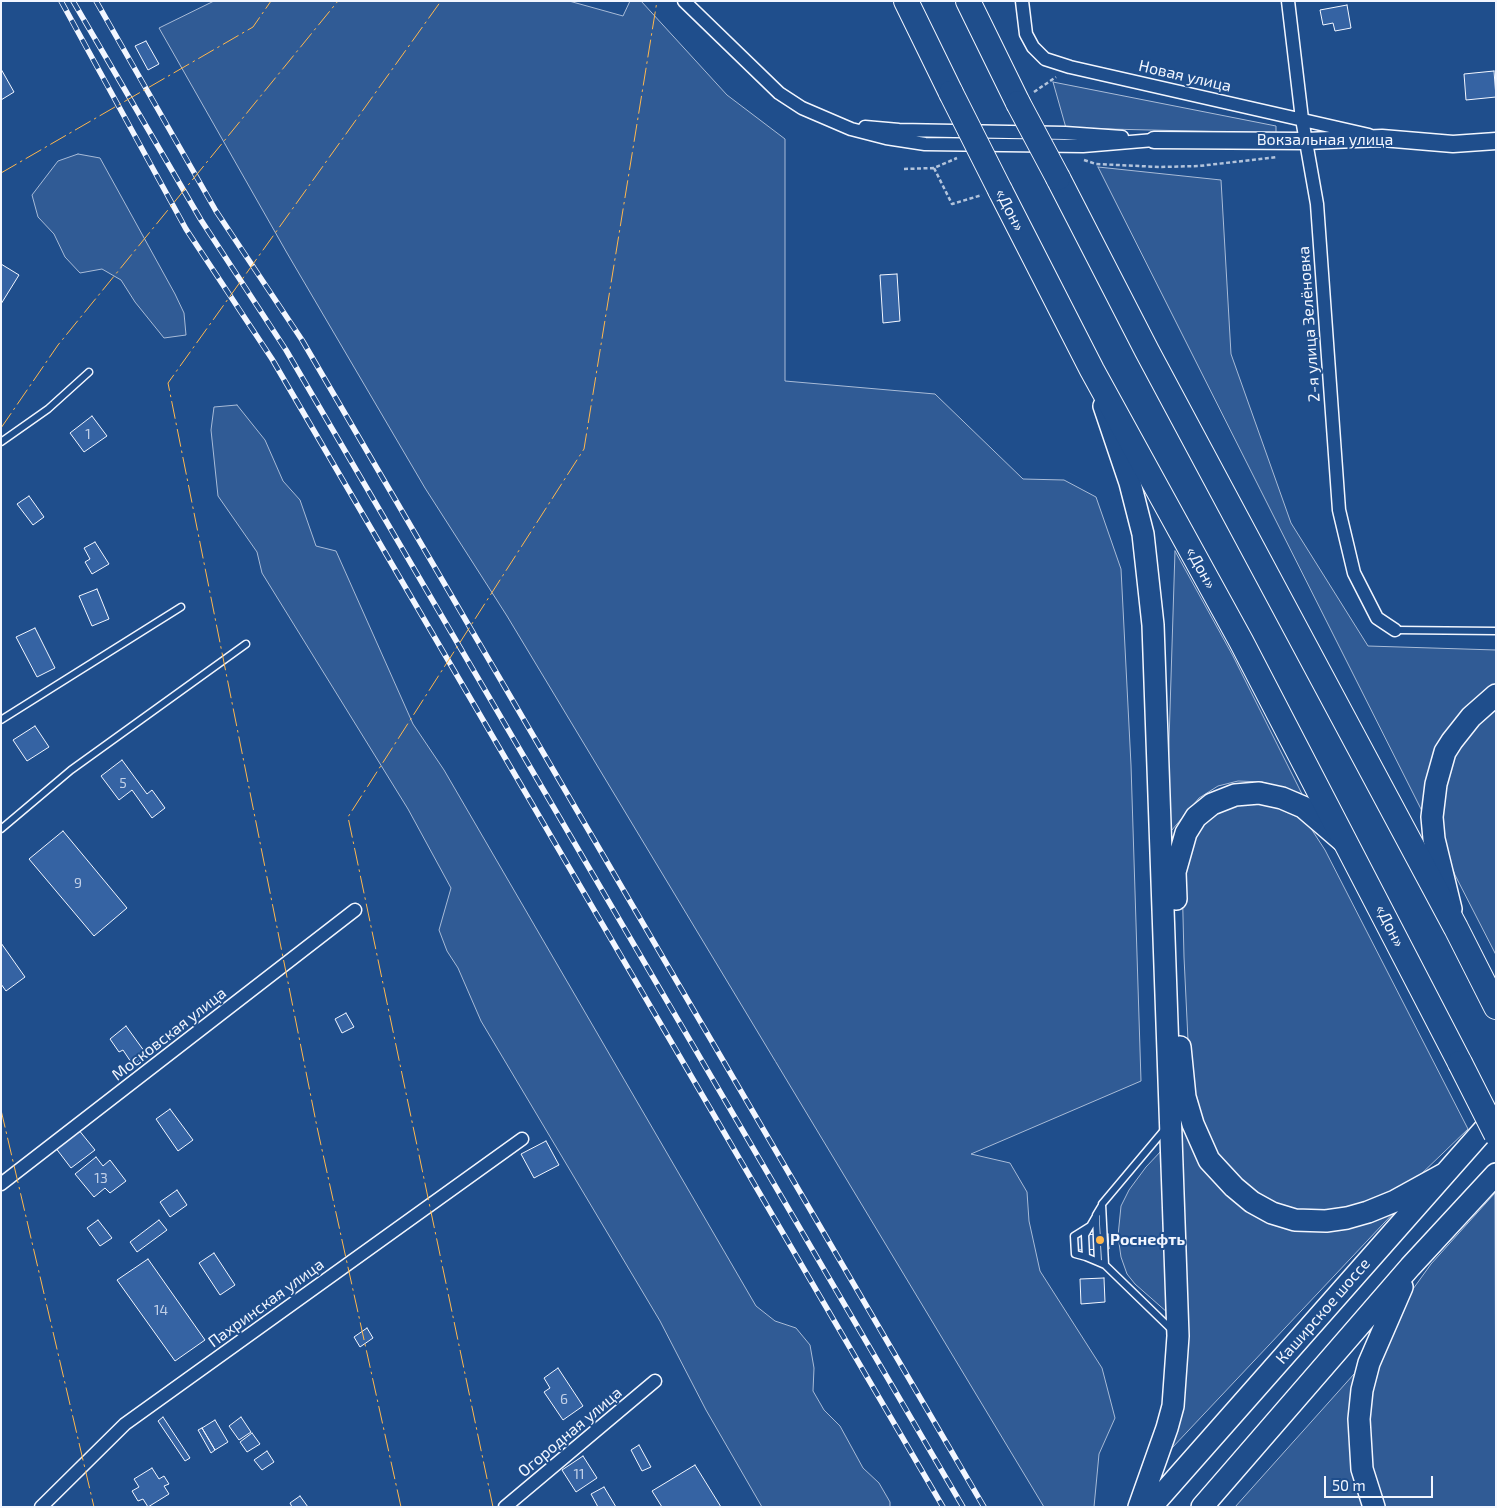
<!DOCTYPE html>
<meta charset="utf-8">
<style>
body{margin:0}
#map{position:relative;width:1497px;height:1508px;overflow:hidden;background:#1f4e8c;font-family:"Exo 2",sans-serif}
canvas{display:block}
.frame{position:absolute;inset:0;border:2px solid #f2f6ff;pointer-events:none}
.scale{position:absolute;left:1324px;top:1476px;width:109px;height:22px;box-sizing:border-box;border:2px solid #f2f6ff;border-top:0;padding-left:6px;font-size:15px;line-height:18px;white-space:nowrap;color:#f2f6ff;-webkit-text-stroke:4px #1f4e8c;paint-order:stroke}
</style>
<div id="map">
<canvas width="1497" height="1508"></canvas>
<div class="frame"></div>
<div class="scale">50 m</div>
</div>
<script>
const context = document.querySelector('canvas').getContext('2d');
context.lineJoin = 'round';
function fillPath(path, color) { context.fillStyle = color; context.fill(path, 'evenodd'); }
const shape = rows => new Path2D(rows.map(r => 'M' + r).join(''));
function stroke(path, color, width, dash) { context.strokeStyle = color; context.lineWidth = width; context.lineCap = dash ? 'butt' : 'round'; context.setLineDash(dash || []); context.stroke(path); }
function label(font, color, halo, rows, align = 'center') {
  context.font = font + ' "Exo 2",sans-serif'; context.lineWidth = 4; context.setLineDash([]); context.textBaseline = 'middle'; context.strokeStyle = halo; context.fillStyle = color; for (const [text, x, y, turn = 0] of rows) {
    context.save(); context.translate(x, y); context.rotate((+turn || 0) * Math.PI / 180); context.textAlign = isNaN(turn) ? turn : align; if (halo) context.strokeText(text, 0, 0); context.fillText(text, 0, 0); context.restore();
  }
}
const built = shape([
 [214,1,569,1,623,16,630,1,641,1,727,95,785,139,785,381,935,394,1023,479,1064,480,1096,497,1121,569,1131,765,1141,1081,971,1154,1010,1163,1027,1192,1029,1221,1040,1271,1102,1368,1115,1418,1099,1454,1094,1507,1044,1507,507,616,425,488,287,253,159,28,214,1],
 [1053,82,1276,126,1276,133,1066,128,1053,82],
 [78,154,100,158,175,294,184,313,186,335,164,338,135,302,121,280,102,269,80,273,65,257,54,234,38,217,32,195,58,161,78,154],
 [1098,167,1221,180,1231,354,1291,523,1368,646,1496,650,1496,686,1492,687,1423,813,1098,167],
 [237,405,265,440,283,481,300,500,316,546,336,551,413,724,444,770,756,1306,775,1321,796,1328,810,1345,814,1368,813,1391,824,1410,840,1426,863,1468,879,1483,890,1502,890,1507,762,1507,706,1410,660,1321,481,1021,458,968,447,951,439,930,451,888,408,809,262,573,257,552,218,496,211,430,214,407,237,405],
 [1175,551,1233,656,1302,794,1262,782,1238,781,1218,786,1199,798,1166,837,1175,551],
 [1496,704,1496,955,1455,875,1444,847,1440,824,1448,767,1468,729,1496,704],
 [1240,799,1296,812,1312,830,1325,850,1468,1129,1417,1178,1391,1195,1347,1211,1285,1209,1251,1193,1211,1148,1190,1082,1184,957,1182,876,1185,856,1209,815,1240,799],
 [1180,1113,1195,1156,1221,1189,1280,1225,1400,1206,1171,1449,1178,1422,1180,1113],
 [1162,1150,1168,1313,1135,1284,1127,1274,1121,1257,1118,1236,1121,1206,1129,1190,1146,1167,1162,1150],
 [1495,1193,1496,1507,1381,1507,1366,1437,1372,1381,1408,1296,1431,1264,1495,1193],
 [1363,1364,1366,1507,1235,1507,1363,1364]
]);
fillPath(built, '#305b95');
stroke(built, '#a8bbd7', 1);
const building = shape([
 [1347,5,1351,28,1335,31,1333,23,1323,25,1320,10,1347,5],
 [146,41,159,64,148,70,135,46,146,41],
 [1,69,14,92,1,100,1,69],
 [1494,71,1496,97,1466,100,1464,74,1494,71],
 [1,264,19,275,1,304,1,264],
 [897,274,900,321,883,323,880,275,897,274],
 [92,416,107,436,84,452,70,433,92,416],
 [29,496,44,517,33,525,17,504,29,496],
 [95,542,109,564,92,574,85,562,90,559,84,548,95,542],
 [97,589,109,619,92,626,79,596,97,589],
 [35,628,55,668,37,677,16,637,35,628],
 [35,726,49,747,27,761,13,740,35,726],
 [122,760,147,794,152,790,165,808,152,818,132,790,119,800,101,776,122,760],
 [63,831,127,908,94,936,29,859,63,831],
 [1,943,25,977,6,991,1,984,1,943],
 [346,1013,354,1027,342,1033,335,1019,346,1013],
 [126,1026,147,1055,133,1065,123,1050,119,1052,110,1039,126,1026],
 [170,1109,193,1140,178,1151,156,1119,170,1109],
 [78,1129,95,1150,71,1168,55,1147,78,1129],
 [546,1141,559,1165,534,1178,521,1154,546,1141],
 [96,1157,103,1166,110,1160,126,1181,110,1193,105,1188,94,1197,75,1174,96,1157],
 [177,1190,187,1205,170,1217,160,1202,177,1190],
 [98,1220,112,1238,100,1246,87,1228,98,1220],
 [159,1220,167,1230,137,1252,130,1242,159,1220],
 [1108,1234,1109,1249,1076,1250,1076,1235,1108,1234],
 [214,1253,235,1285,220,1295,199,1263,214,1253],
 [148,1259,205,1340,175,1361,117,1280,148,1259],
 [1104,1278,1105,1302,1081,1304,1080,1279,1104,1278],
 [367,1328,373,1338,360,1347,354,1337,367,1328],
 [558,1368,583,1406,563,1420,544,1392,550,1388,544,1378,558,1368],
 [163,1417,190,1458,185,1461,158,1421,163,1417],
 [241,1417,251,1432,239,1440,229,1426,241,1417],
 [215,1420,228,1442,215,1450,202,1428,215,1420],
 [202,1428,215,1450,211,1453,198,1430,202,1428],
 [252,1433,260,1444,247,1452,240,1442,252,1433],
 [639,1445,651,1467,642,1471,631,1450,639,1445],
 [267,1451,274,1462,262,1470,254,1460,267,1451],
 [583,1456,597,1478,576,1492,562,1470,583,1456],
 [695,1465,721,1507,662,1507,652,1491,695,1465],
 [152,1468,159,1479,164,1476,169,1484,164,1486,169,1494,148,1507,143,1499,138,1501,132,1491,139,1487,134,1479,152,1468],
 [604,1487,616,1507,598,1507,591,1494,604,1487],
 [300,1496,308,1507,292,1507,290,1503,300,1496]
]);
fillPath(building, '#3563a3');
stroke(building, '#f2f6ff', 1);
const service = shape([
 [1,442,48,409,89,372],
 [1395,630,1496,631],
 [1,720,181,607],
 [1,829,71,770,246,644],
 [1165,1129,1102,1204,1105,1265,1172,1330],
 [1102,1205,1096,1215,1098,1262,1105,1265],
 [1096,1216,1085,1235,1086,1257,1098,1262],
 [1086,1257,1075,1254,1074,1236,1090,1226]
]);
const minor = shape([
 [684,1,779,93,802,108,851,129,886,138,925,144,1083,146,1154,140],
 [1022,1,1026,34,1033,47,1045,59,1070,67,1369,135],
 [1288,1,1302,119,1317,204,1339,510,1354,573,1377,618,1395,630],
 [865,127,899,130,1065,133,1122,137],
 [1,1184,355,910],
 [41,1507,125,1424,522,1139],
 [505,1507,655,1381]
]);
const tertiary = shape([
 [1154,140,1306,141,1382,138,1453,144,1496,141]
]);
const primary = shape([
 [1104,406,1130,483,1143,534,1153,625,1178,1336,1173,1406,1167,1428,1139,1507],
 [1176,899,1175,872,1186,833,1196,817,1212,804,1235,795,1259,793,1282,798,1303,807,1345,843],
 [1451,909,1434,839,1432,817,1436,784,1445,752,1452,741,1471,717,1496,695],
 [1180,1047,1185,1097,1193,1124,1209,1160,1234,1187,1252,1202,1272,1213,1295,1220,1326,1221,1347,1218,1368,1212,1395,1201,1444,1174],
 [1151,1507,1496,1116],
 [1202,1507,1410,1267,1496,1174],
 [1374,1507,1362,1469,1359,1419,1362,1390,1369,1363,1402,1287]
]);
const motorway = shape([
 [906,1,951,93],
 [968,1,1018,103],
 [1058,178,1147,351,1456,928,1496,1007],
 [1000,190,1092,370,1241,641,1460,1063]
]);
stroke(service, '#f2f6ff', 9);
stroke(minor, '#f2f6ff', 15);
stroke(tertiary, '#f2f6ff', 19);
stroke(primary, '#f2f6ff', 24);
stroke(motorway, '#f2f6ff', 26);
stroke(shape([
 [1034,92,1056,77],
 [1084,160,1096,164,1160,167,1199,166,1277,157],
 [934,168,952,204,982,195],
 [904,169,934,168,957,158]
]), '#b3c4dc', 2.5, [4, 2.5]);
stroke(service, '#1f4e8c', 6);
stroke(minor, '#1f4e8c', 12);
stroke(tertiary, '#1f4e8c', 16);
stroke(primary, '#1f4e8c', 21);
stroke(motorway, '#1f4e8c', 24);
const rail = shape([
 [61,1,186,229,272,359,943,1507],
 [73,1,201,220,286,350,963,1507],
 [96,1,216,211,302,340,984,1507]
]);
stroke(rail, '#f2f6ff', 5.5);
stroke(rail, '#1f4e8c', 4, [11]);
const motorwayBridge = shape([
 [951,93,1000,190],
 [1018,103,1058,178],
 [1460,1063,1496,1134]
]);
stroke(motorwayBridge, '#f2f6ff', 26, []);
stroke(motorwayBridge, '#1f4e8c', 24);
stroke(shape([
 [1,173,253,27,271,1],
 [1,428,58,345,338,1],
 [1,1110,94,1507],
 [401,1507,317,1127,168,383,441,1],
 [493,1507,348,817,584,449,657,1]
]), '#ffb74d', 1, [18, 4, 2.5, 4]);
for (const [x, y, r, color] of [
 [1100,1240,5,"#ffb74d"]
]) { const dot = new Path2D(); dot.arc(x, y, r, 0, 2 * Math.PI); context.fillStyle = color; context.fill(dot); stroke(dot, '#1f4e8c', 2); }
label('14px', '#c3d1e8', null, [
 ["1",88,434],
 ["5",123,783],
 ["9",78,883],
 ["13",101,1178],
 ["14",161,1310],
 ["6",564,1399],
 ["11",579,1474]
]);
label('16px', '#f2f6ff', '#1f4e8c', [
 ["Новая улица",1185,76,13],
 ["Вокзальная улица",1325,140],
 ["«Дон»",1010,210,63],
 ["2-я улица Зелёновка",1309,324,-94],
 ["«Дон»",1201,568,61],
 ["«Дон»",1390,926,63],
 ["Московская улица",169,1034,-38],
 ["Пахринская улица",266,1303,-36],
 ["Каширское шоссе",1323,1311,-49],
 ["Огородная улица",570,1432,-40]
]);
label('bold 16px', '#f2f6ff', '#1f4e8c', [
 ["Роснефть",1110,1240]
], 'left');
</script>
